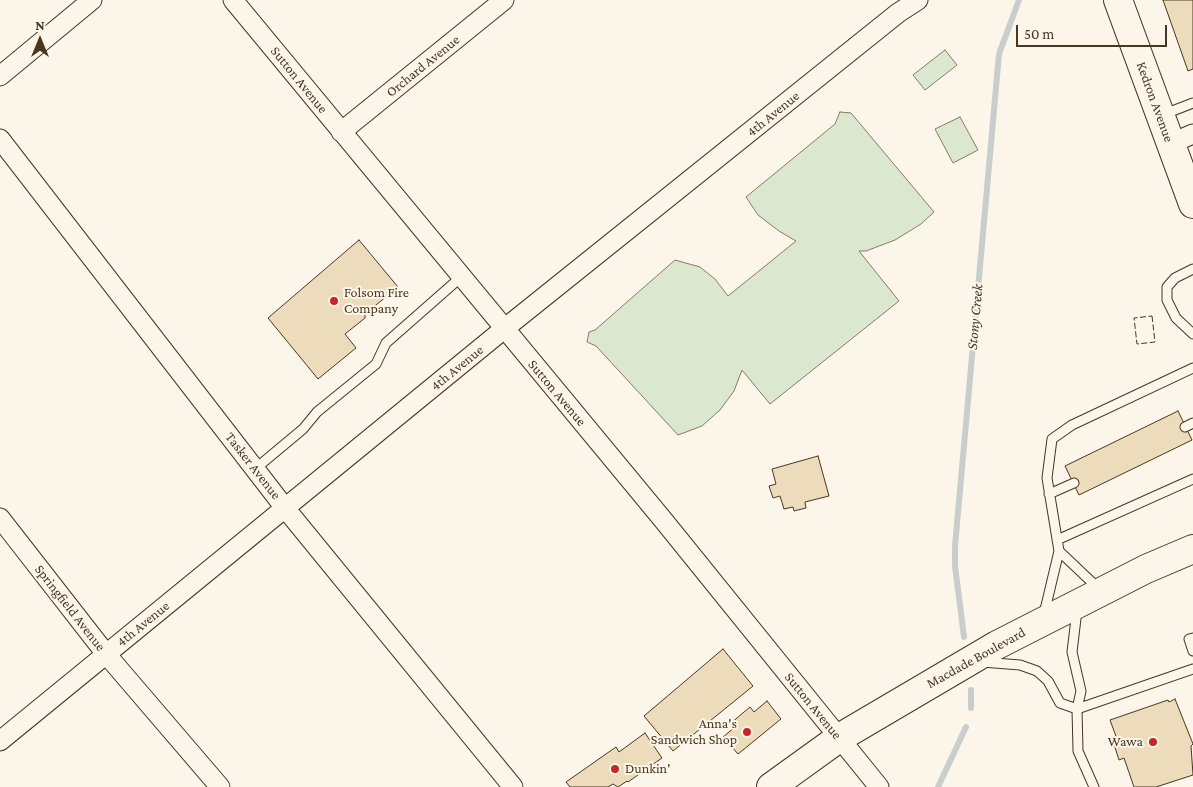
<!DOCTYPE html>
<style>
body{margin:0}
#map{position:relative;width:1193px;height:787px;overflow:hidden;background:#fbf6e9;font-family:"Crimson Pro",serif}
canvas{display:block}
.north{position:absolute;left:15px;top:15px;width:50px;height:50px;-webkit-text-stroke:4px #fbf6e9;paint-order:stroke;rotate:0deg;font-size:14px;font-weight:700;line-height:20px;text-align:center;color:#4a3520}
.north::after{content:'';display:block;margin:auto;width:18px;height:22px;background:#4a3520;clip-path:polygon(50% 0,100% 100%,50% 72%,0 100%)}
.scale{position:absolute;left:1016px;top:25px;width:151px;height:22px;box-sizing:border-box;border:2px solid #4a3520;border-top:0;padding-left:6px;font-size:15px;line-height:18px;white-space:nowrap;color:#4a3520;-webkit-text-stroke:4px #fbf6e9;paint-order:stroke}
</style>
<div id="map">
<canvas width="1193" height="787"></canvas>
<div class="north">N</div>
<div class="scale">50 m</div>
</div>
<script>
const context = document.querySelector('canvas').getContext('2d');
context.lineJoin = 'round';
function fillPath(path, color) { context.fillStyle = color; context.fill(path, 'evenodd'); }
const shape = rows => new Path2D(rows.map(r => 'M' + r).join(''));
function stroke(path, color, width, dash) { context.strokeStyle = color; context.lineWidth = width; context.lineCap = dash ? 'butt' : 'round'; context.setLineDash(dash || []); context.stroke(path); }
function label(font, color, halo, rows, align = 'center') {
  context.font = font + ' "Crimson Pro",serif'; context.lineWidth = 4; context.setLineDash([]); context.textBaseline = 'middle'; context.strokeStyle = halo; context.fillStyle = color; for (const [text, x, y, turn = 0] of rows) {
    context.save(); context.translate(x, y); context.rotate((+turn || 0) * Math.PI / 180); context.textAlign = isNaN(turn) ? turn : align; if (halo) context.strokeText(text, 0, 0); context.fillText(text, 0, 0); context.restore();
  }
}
const green = shape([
 [945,50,957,65,925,90,913,75,945,50],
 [840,112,851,113,934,212,921,224,895,240,866,251,859,251,899,301,770,404,742,370,734,391,720,410,702,426,678,435,596,346,587,342,589,332,595,330,675,260,700,267,715,279,728,296,796,241,779,231,758,215,746,197,835,124,840,112],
 [960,117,978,150,953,163,935,129,960,117]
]);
fillPath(green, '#dce7d0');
stroke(green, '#887966', 1);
stroke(shape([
 [964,637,955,566,955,546,999,54,1019,0],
 [971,690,971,708],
 [938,787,966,727]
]), '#c9cecd', 6);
const building = shape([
 [1163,0,1193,0,1193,69,1188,71,1163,0],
 [359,240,398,287,365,314,365,318,345,334,356,348,318,379,268,318,359,240],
 [1178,411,1192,440,1079,495,1065,466,1178,411],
 [818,456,829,496,805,502,806,508,794,511,793,507,784,509,780,496,773,498,769,486,776,484,772,469,818,456],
 [723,649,753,686,673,751,644,716,723,649],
 [1175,699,1193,744,1191,746,1193,775,1156,787,1134,787,1124,758,1119,760,1113,741,1117,739,1110,720,1168,700,1169,702,1175,699],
 [767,701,781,719,738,754,723,737,735,727,731,723,750,707,754,712,767,701],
 [645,733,662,758,628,782,627,781,618,787,613,784,608,787,570,787,566,782,616,747,619,752,645,733]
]);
fillPath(building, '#ecdcbc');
stroke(building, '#4a3520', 1);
const service = shape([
 [1162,115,1193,103],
 [1193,269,1175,278,1167,287,1167,300,1176,318,1193,334],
 [1185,427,1193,423],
 [255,469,303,429,317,412,376,364,386,343,461,277],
 [1049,494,1074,483],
 [1057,540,1193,479],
 [1059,551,1099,589],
 [1077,610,1072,652,1081,691,1077,709,1078,751,1094,787],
 [1044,614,1059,551,1047,478,1052,439,1072,425,1193,368],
 [1193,638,1189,639,1193,651],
 [982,662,1020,665,1037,671,1048,681,1060,703,1077,709,1193,669]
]);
const minor = shape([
 [233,0,664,521,879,787],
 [0,76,92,0],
 [341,132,504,0],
 [0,139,285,508,513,787],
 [1170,144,1193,134],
 [0,518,106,654,220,787],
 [0,741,504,329,898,13,918,0]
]);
const primary = shape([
 [1118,0,1193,204],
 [771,787,839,738,997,645,1146,569,1193,549]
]);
stroke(service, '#4a3520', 11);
stroke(minor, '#4a3520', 21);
stroke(primary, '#4a3520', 30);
stroke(service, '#fbf6e9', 9);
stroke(minor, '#fbf6e9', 19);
stroke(primary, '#fbf6e9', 28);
stroke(shape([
 [1152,316,1155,342,1137,344,1134,318,1152,316]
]), '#4a3520', 1, [6, 2.5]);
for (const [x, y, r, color] of [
 [334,301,5,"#c62828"],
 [747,732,5,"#c62828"],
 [1153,742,5,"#c62828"],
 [615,769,5,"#c62828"]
]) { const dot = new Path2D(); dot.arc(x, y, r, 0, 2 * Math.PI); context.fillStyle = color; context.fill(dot); stroke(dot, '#fbf6e9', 2); }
label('14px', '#4a3520', '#fbf6e9', [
 ["Orchard Avenue",423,66,-39],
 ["Sutton Avenue",299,80,51],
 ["Kedron Avenue",1155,102,70],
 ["4th Avenue",773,114,-39],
 ["4th Avenue",457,368,-39],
 ["Sutton Avenue",557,393,50],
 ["Tasker Avenue",253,466,52],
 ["Springfield Avenue",70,608,52],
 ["4th Avenue",143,624,-39],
 ["Macdade Boulevard",976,658,-29],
 ["Sutton Avenue",813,706,51]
]);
label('14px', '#4a3520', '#fbf6e9', [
 ["Folsom Fire",344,293],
 ["Company",344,309],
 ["Anna's",737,724,"right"],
 ["Sandwich Shop",737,740,"right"],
 ["Wawa",1143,742,"right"],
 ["Dunkin'",625,769]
], 'left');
label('italic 15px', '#4a3520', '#fbf6e9', [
 ["Stony Creek",975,317,-85]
]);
</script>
